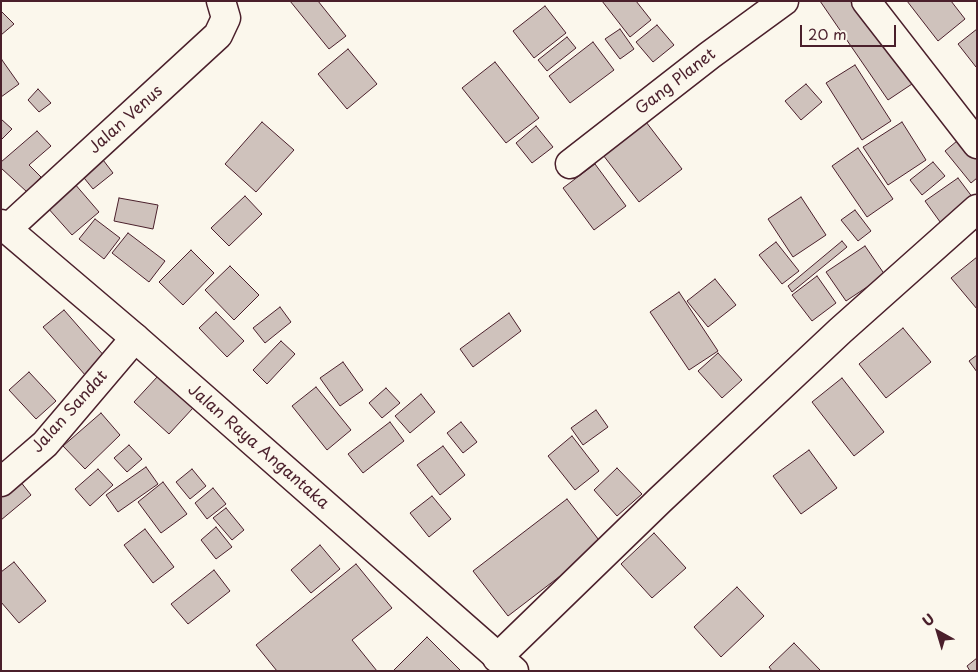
<!DOCTYPE html>
<style>
body{margin:0}
#map{position:relative;width:978px;height:672px;overflow:hidden;background:#fbf7ec;font-family:"Playpen Sans",sans-serif}
canvas{display:block}
.frame{position:absolute;inset:0;border:2px solid #4a1f2b;pointer-events:none}
.north{position:absolute;left:913px;top:607px;width:50px;height:50px;-webkit-text-stroke:4px #fbf7ec;paint-order:stroke;rotate:321deg;font-size:14px;font-weight:700;line-height:20px;text-align:center;color:#4a1f2b}
.north::after{content:'';display:block;margin:auto;width:18px;height:22px;background:#4a1f2b;clip-path:polygon(50% 0,100% 100%,50% 72%,0 100%)}
.scale{position:absolute;left:800px;top:25px;width:96px;height:22px;box-sizing:border-box;border:2px solid #4a1f2b;border-top:0;padding-left:6px;font-size:15px;line-height:18px;white-space:nowrap;color:#4a1f2b;-webkit-text-stroke:4px #fbf7ec;paint-order:stroke}
</style>
<div id="map">
<canvas width="978" height="672"></canvas>
<div class="frame"></div>
<div class="north">U</div>
<div class="scale">20 m</div>
</div>
<script>
const context = document.querySelector('canvas').getContext('2d');
context.lineJoin = 'round';
function fillPath(path, color) { context.fillStyle = color; context.fill(path, 'evenodd'); }
const shape = rows => new Path2D(rows.map(r => 'M' + r).join(''));
function stroke(path, color, width, dash) { context.strokeStyle = color; context.lineWidth = width; context.lineCap = dash ? 'butt' : 'round'; context.setLineDash(dash || []); context.stroke(path); }
function label(font, color, halo, rows, align = 'center') {
  context.font = font + ' "Playpen Sans",sans-serif'; context.lineWidth = 4.5; context.setLineDash([]); context.textBaseline = 'middle'; context.strokeStyle = halo; context.fillStyle = color; for (const [text, x, y, turn = 0] of rows) {
    context.save(); context.translate(x, y); context.rotate((+turn || 0) * Math.PI / 180); context.textAlign = isNaN(turn) ? turn : align; if (halo) context.strokeText(text, 0, 0); context.fillText(text, 0, 0); context.restore();
  }
}
const building = shape([
 [290,1,318,1,346,36,329,49,290,1],
 [602,1,636,1,651,20,630,37,602,1],
 [820,1,857,1,918,80,888,100,820,1],
 [907,1,951,1,965,19,938,41,907,1],
 [545,6,566,33,534,58,513,31,545,6],
 [1,11,14,24,1,35,1,11],
 [657,25,674,45,653,62,636,42,657,25],
 [620,29,634,49,620,59,605,39,620,29],
 [977,29,977,66,976,67,958,44,977,29],
 [567,37,576,48,547,71,538,60,567,37],
 [593,42,614,70,570,103,549,76,593,42],
 [348,49,377,84,347,109,318,74,348,49],
 [2,60,19,84,1,97,1,61,2,60],
 [495,62,539,118,506,143,462,88,495,62],
 [855,65,891,121,862,140,826,83,855,65],
 [806,84,822,102,801,120,785,101,806,84],
 [38,89,51,103,39,112,28,100,38,89],
 [643,118,682,169,639,202,600,151,643,118],
 [1,119,12,129,1,140,1,119],
 [262,122,294,150,256,192,225,164,262,122],
 [902,122,926,160,888,185,863,147,902,122],
 [536,126,553,147,532,163,516,143,536,126],
 [37,131,51,146,29,165,41,177,27,192,1,168,1,162,37,131],
 [963,136,977,152,977,178,971,183,945,151,963,136],
 [858,148,893,199,867,217,832,166,858,148],
 [97,152,113,173,93,189,76,168,97,152],
 [933,162,945,176,922,195,910,180,933,162],
 [595,164,626,206,594,230,563,188,595,164],
 [958,178,976,202,943,226,925,201,958,178],
 [74,183,99,212,72,235,47,207,74,183],
 [245,196,262,214,229,246,211,228,245,196],
 [801,197,826,235,793,257,768,219,801,197],
 [119,198,158,205,153,229,114,221,119,198],
 [855,210,871,231,858,241,841,220,855,210],
 [95,219,120,238,104,259,79,239,95,219],
 [128,233,165,261,149,282,112,253,128,233],
 [842,241,847,247,792,292,788,286,842,241],
 [776,242,799,271,782,284,759,255,776,242],
 [865,246,885,275,846,301,826,272,865,246],
 [191,250,214,273,183,305,159,282,191,250],
 [977,257,977,309,951,278,977,257],
 [230,266,259,295,234,320,205,290,230,266],
 [817,276,836,303,812,321,792,295,817,276],
 [715,279,736,305,708,327,687,301,715,279],
 [679,292,718,351,689,370,650,312,679,292],
 [280,307,291,322,265,343,253,328,280,307],
 [64,310,106,358,86,376,43,327,64,310],
 [216,312,244,341,227,357,199,328,216,312],
 [509,313,521,331,473,367,460,349,509,313],
 [903,328,931,362,886,398,859,364,903,328],
 [281,341,295,354,267,384,253,370,281,341],
 [718,353,742,380,722,398,698,371,718,353],
 [977,355,977,372,969,361,977,355],
 [343,362,363,390,340,406,320,378,343,362],
 [29,372,56,401,36,419,9,390,29,372],
 [158,376,193,408,169,434,134,402,158,376],
 [842,378,884,432,854,456,812,402,842,378],
 [316,387,351,430,327,450,292,406,316,387],
 [386,388,400,403,382,418,369,403,386,388],
 [421,394,435,412,410,433,395,416,421,394],
 [596,410,608,427,583,445,571,428,596,410],
 [101,413,120,435,85,469,63,446,101,413],
 [390,422,404,441,363,473,348,454,390,422],
 [461,422,477,442,463,453,447,433,461,422],
 [572,436,599,471,575,490,548,456,572,436],
 [129,445,142,459,127,472,114,458,129,445],
 [443,446,465,475,440,495,417,465,443,446],
 [809,450,837,488,801,514,773,476,809,450],
 [146,467,158,484,118,512,106,495,146,467],
 [617,468,642,494,617,516,594,490,617,468],
 [98,469,113,485,90,506,75,489,98,469],
 [192,469,206,486,190,499,176,482,192,469],
 [16,476,31,495,1,520,1,488,16,476],
 [163,482,187,514,161,533,138,502,163,482],
 [213,488,226,504,207,519,195,503,213,488],
 [432,496,451,519,429,537,410,513,432,496],
 [567,499,602,544,508,616,473,571,567,499],
 [226,508,244,530,232,540,213,518,226,508],
 [216,527,232,547,216,559,201,540,216,527],
 [145,529,174,567,153,583,124,545,145,529],
 [654,533,686,568,652,598,621,564,654,533],
 [320,545,340,569,311,593,291,570,320,545],
 [14,562,46,601,19,623,1,602,1,572,14,562],
 [356,564,392,608,352,640,377,671,277,671,256,645,356,564],
 [214,570,230,591,188,624,171,604,214,570],
 [737,587,764,616,721,657,694,627,737,587],
 [427,637,461,671,393,671,427,637],
 [794,643,820,670,819,671,772,671,769,667,794,643],
 [977,658,977,671,970,671,967,666,977,658]
]);
fillPath(building, '#cfc2bc');
stroke(building, '#4a1f2b', 1);
const minor = shape([
 [866,1,977,144],
 [570,164,710,55,784,1],
 [7,229,218,35,226,18,221,1],
 [1,482,45,444,135,338],
 [497,658,660,500,840,331,977,209]
]);
const major = shape([
 [1,224,135,338,514,671]
]);
stroke(minor, '#4a1f2b', 31);
stroke(major, '#4a1f2b', 31);
stroke(minor, '#fbf7ec', 28);
stroke(major, '#fbf7ec', 28);
label('16px', '#4a1f2b', '#fbf7ec', [
 ["Gang Planet",676,82,-38],
 ["Jalan Venus",126,120,-42],
 ["Jalan Sandat",70,412,-48],
 ["Jalan Raya Angantaka",258,447,41]
]);
</script>
